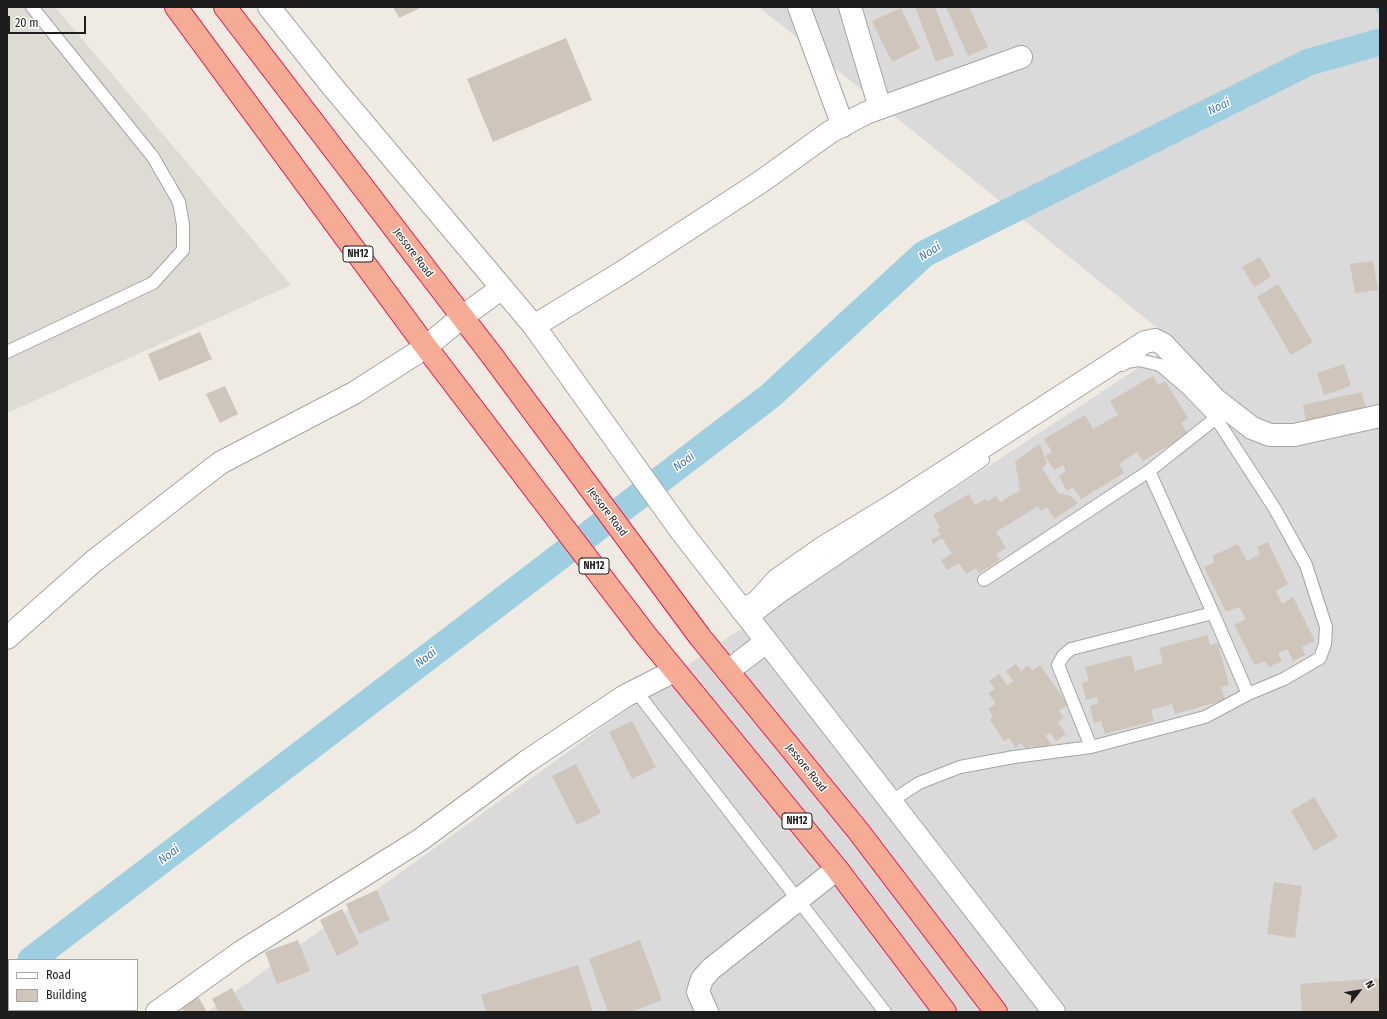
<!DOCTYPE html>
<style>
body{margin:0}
#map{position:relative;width:1387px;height:1019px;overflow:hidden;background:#efebe2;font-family:"Fira Sans Condensed",sans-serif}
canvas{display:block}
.frame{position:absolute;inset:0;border:8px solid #1d1d1d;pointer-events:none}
.legend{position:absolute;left:8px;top:959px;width:130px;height:52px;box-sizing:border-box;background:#fff;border:1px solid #a5a5a5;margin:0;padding:5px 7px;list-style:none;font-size:12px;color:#1d1d1d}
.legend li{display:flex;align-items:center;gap:8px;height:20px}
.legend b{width:20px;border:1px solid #a5a5a5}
.north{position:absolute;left:1339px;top:971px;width:40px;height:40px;-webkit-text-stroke:3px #fff;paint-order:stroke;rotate:59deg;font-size:11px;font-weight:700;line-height:16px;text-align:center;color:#1d1d1d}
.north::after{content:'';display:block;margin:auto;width:14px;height:18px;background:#1d1d1d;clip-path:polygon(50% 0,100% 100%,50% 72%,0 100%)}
.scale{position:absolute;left:8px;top:16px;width:78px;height:18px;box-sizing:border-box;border:2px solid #1d1d1d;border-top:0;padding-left:5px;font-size:12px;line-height:14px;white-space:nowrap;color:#1d1d1d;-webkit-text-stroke:3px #fff;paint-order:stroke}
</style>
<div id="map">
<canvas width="1387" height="1019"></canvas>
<div class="frame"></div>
<ul class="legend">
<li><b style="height:5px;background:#fff"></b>Road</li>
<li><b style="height:11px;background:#cfc5ba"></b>Building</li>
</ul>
<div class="north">N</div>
<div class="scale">20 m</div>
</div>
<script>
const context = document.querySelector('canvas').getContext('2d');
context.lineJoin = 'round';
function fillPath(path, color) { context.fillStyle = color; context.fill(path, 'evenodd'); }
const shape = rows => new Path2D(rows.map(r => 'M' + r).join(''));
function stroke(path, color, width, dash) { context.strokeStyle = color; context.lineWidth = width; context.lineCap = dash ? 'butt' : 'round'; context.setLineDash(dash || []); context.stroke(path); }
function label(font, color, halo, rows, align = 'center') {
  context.font = font + ' "Fira Sans Condensed",sans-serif'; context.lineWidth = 3; context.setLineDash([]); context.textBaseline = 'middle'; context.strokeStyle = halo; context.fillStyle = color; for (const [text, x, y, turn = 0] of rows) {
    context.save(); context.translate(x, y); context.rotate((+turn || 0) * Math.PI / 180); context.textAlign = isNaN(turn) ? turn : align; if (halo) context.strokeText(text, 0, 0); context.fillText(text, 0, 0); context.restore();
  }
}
fillPath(shape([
 [759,7,1380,7,1380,1012,207,1012,709,650,1176,343]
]), '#dbdada');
fillPath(shape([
 [7,7,55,7,291,285,7,413]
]), '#dddbd3');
stroke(shape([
 [1379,7,1380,9]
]), '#9dcfe1', 8);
stroke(shape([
 [31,960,770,396,924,254,1309,62,1380,42],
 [7,978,9,976]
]), '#9dcfe1', 27);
fillPath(shape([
 [393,7,422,7,399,18],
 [915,7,935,7,954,55,936,62],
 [946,7,969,7,988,47,968,56],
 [901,8,920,48,892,62,872,21],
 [566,38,592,100,493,142,467,79],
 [1260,257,1271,277,1254,287,1242,267],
 [1373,261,1378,290,1355,293,1350,264],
 [1278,284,1313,342,1291,355,1257,297],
 [200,332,212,359,159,381,148,354],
 [1344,364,1351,386,1324,395,1317,373],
 [1153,376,1158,385,1165,381,1188,418,1181,423,1188,434,1143,461,1137,452,1119,464,1124,473,1081,499,1073,487,1067,491,1059,476,1066,471,1063,465,1054,470,1045,456,1052,452,1044,439,1085,415,1093,429,1118,415,1110,401],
 [225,386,238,414,220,423,206,394],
 [1362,392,1367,413,1307,427,1303,405],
 [1040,444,1047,464,1042,468,1058,493,1071,496,1078,503,1054,519,1047,507,1041,511,1038,506,996,532,1006,548,996,554,1000,560,979,573,976,568,966,574,959,563,947,570,941,560,952,554,942,538,933,544,931,540,941,535,937,530,940,528,933,515,969,494,975,505,985,499,988,501,996,496,1000,502,1020,490,1015,461],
 [1268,542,1288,584,1276,591,1282,604,1293,597,1315,641,1302,647,1305,655,1293,661,1287,649,1278,653,1282,661,1269,667,1265,661,1255,665,1234,625,1246,619,1239,607,1226,612,1204,567,1215,562,1212,556,1238,544,1247,561,1260,554,1257,547],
 [1207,635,1210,645,1218,643,1229,685,1221,687,1225,700,1175,714,1172,704,1151,710,1154,721,1105,734,1101,721,1094,723,1090,706,1098,703,1097,697,1086,700,1082,683,1089,681,1085,667,1131,655,1135,671,1163,663,1159,648],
 [1016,664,1021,671,1028,665,1032,671,1040,665,1068,705,1059,711,1064,717,1058,722,1066,734,1056,741,1050,733,1045,736,1051,744,1038,754,1032,745,1026,750,1021,743,1016,748,1009,738,1004,741,990,720,993,716,988,709,996,704,988,693,995,689,989,681,999,674,1007,685,1013,681,1006,671],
 [632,721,656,767,632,779,609,732],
 [576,764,601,813,577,825,552,776],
 [1314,797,1338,837,1314,851,1291,811],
 [1274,882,1302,886,1295,938,1267,934],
 [377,890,390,920,359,934,346,904],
 [342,909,359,944,337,956,320,920],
 [298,940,310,971,277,984,265,952],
 [640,940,662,1000,631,1012,608,1012,589,959],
 [578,965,593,1012,486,1012,481,995],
 [1380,978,1380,1012,1302,1012,1300,984],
 [232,988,245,1012,219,1012,212,999],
 [198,996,207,1012,184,1012,180,1005]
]), '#cfc5ba');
const service = shape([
 [7,352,153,283,183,250,183,225,179,202,153,157,32,7],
 [1149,471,1216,418],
 [984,580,1149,471,1213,613,1071,649,1063,656,1058,665,1091,747],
 [1213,613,1248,694],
 [754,617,783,595,983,460],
 [636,691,885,1012],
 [890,802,919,783,960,767,1014,757,1091,747,1205,717,1248,694,1284,679,1320,658,1325,644,1326,627,1306,565,1275,509,1216,418,1188,389,1160,365,1139,360,1127,362,1122,365]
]);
const minor = shape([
 [799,7,843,126],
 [850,7,880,108],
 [534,326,621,273,762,181,830,132,866,113,1021,57],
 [742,610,757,602,777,580,821,549,890,507,1145,342,1155,340,1163,344,1216,400,1252,428,1270,435,1294,435,1380,416],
 [7,638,94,561,220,463,354,393,426,347,462,317,502,288],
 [707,1012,698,992,702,979,711,969,837,869]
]);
const tertiary = shape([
 [269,7,332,86,534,326,681,531,1054,1012],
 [728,671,766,642],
 [157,1012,241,952,420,840,526,762,625,696,674,671]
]);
const trunk = shape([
 [176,7,426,347,645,634,837,869,945,1012],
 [225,7,493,357,700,637,859,832,996,1012]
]);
stroke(service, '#a4a4a4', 14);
stroke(minor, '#a4a4a4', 24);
stroke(tertiary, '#a4a4a4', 24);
stroke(trunk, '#e81353', 24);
stroke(service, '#fff', 12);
stroke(minor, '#fff', 22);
stroke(tertiary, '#fff', 22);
stroke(trunk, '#f6ac94', 22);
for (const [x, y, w] of [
 [358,254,30],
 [594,566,30],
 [797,821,30]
]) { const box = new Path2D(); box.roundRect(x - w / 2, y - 8, w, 16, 3); context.fillStyle = '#fff'; context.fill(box); stroke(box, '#1d1d1d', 1); }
label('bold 10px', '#1d1d1d', null, [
 ["NH12",358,254],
 ["NH12",594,566],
 ["NH12",797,821]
]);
label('11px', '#1d1d1d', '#fff', [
 ["Jessore Road",413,253,53],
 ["Jessore Road",607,512,53],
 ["Jessore Road",806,768,51]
]);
label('italic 12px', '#4175b5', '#fff', [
 ["Noai",1219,107,-26],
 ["Noai",930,252,-32],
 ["Noai",684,462,-37],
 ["Noai",426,658,-37],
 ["Noai",169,855,-37]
]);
</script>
